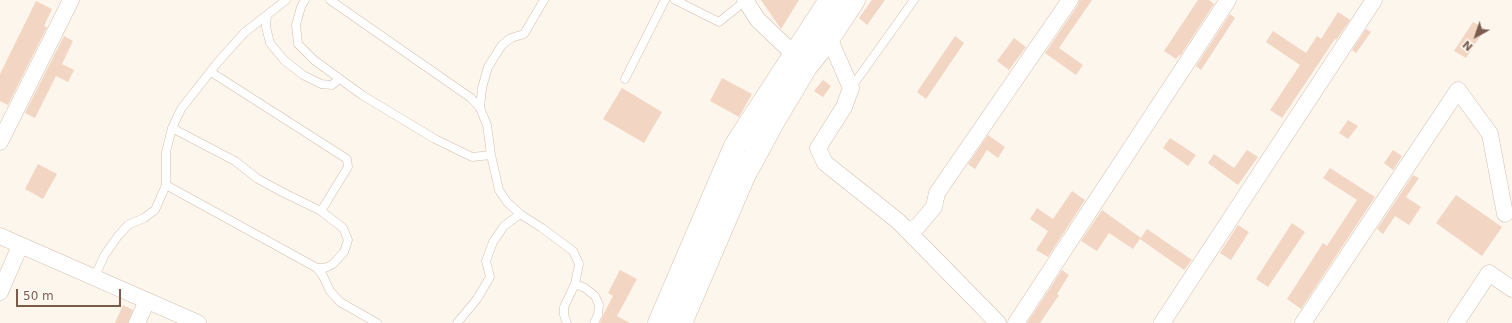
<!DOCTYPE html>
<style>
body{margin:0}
#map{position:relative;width:1512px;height:323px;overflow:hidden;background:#fdf6ec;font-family:"DejaVu Sans",sans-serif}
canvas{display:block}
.north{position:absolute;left:1456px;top:16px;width:40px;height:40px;-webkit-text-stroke:3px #fffaf3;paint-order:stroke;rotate:220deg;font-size:11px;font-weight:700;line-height:16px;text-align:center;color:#7a5c4d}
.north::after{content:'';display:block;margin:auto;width:14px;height:18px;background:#7a5c4d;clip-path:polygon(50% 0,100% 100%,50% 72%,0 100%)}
.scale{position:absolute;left:16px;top:289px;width:105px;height:18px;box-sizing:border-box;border:2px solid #7a5c4d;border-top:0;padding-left:5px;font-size:12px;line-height:14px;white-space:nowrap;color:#7a5c4d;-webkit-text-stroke:3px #fffaf3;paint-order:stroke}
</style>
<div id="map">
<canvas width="1512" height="323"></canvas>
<div class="north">N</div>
<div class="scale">50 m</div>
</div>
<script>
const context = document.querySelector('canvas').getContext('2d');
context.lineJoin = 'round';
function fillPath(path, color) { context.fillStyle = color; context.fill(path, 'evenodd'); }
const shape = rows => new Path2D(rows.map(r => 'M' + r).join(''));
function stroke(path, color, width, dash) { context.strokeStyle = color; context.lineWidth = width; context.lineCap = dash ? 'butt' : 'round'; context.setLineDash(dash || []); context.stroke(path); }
fillPath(shape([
 [761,0,799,0,781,29],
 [872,0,885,0,867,25,859,18],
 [1079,0,1092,0,1059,48,1083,65,1076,75,1045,53,1078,5],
 [1198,0,1209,0,1214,4,1180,56,1179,55,1176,59,1164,51],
 [36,1,52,9,44,26,47,27,8,105,0,101,0,74],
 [1338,12,1350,20,1336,40,1335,39,1282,118,1270,110,1300,65,1266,42,1273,31,1306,53,1317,36,1321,39],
 [1230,14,1235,18,1201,70,1196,66],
 [1473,22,1485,29,1466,58,1454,51],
 [1366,29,1371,32,1356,53,1352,50],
 [64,36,73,41,62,64,74,70,68,82,56,76,35,118,25,113],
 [955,36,964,43,926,99,917,92],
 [1014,38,1026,47,1009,70,997,61],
 [722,78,752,94,739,117,710,101],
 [823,80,831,86,823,97,814,91],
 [622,88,662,112,644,143,603,119],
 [1348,120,1358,126,1348,139,1339,133],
 [988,135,1005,147,998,158,987,150,975,169,968,164],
 [1170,138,1196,155,1188,166,1163,148],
 [1247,150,1258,157,1238,185,1208,163,1214,154,1234,168],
 [1393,150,1402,156,1393,170,1384,163],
 [38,164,57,174,43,199,25,189],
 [1330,168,1375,197,1301,309,1287,299,1323,243,1327,246,1357,200,1323,178],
 [1413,175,1419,178,1406,197,1421,207,1409,225,1395,216,1383,234,1377,229],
 [1072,191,1085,200,1048,257,1036,250,1048,231,1030,219,1037,208,1053,219],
 [1456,195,1502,227,1482,256,1436,223],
 [1102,210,1141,238,1147,229,1192,260,1184,270,1140,239,1133,249,1109,233,1097,251,1081,241],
 [1292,223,1305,232,1268,287,1256,279],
 [1238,225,1249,232,1231,260,1220,253],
 [620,270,637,279,617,316,630,323,600,323,604,313,613,296,608,293],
 [1062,270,1069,275,1057,294,1059,295,1040,323,1027,323],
 [123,305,133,310,128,323,115,323]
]), '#f3d5c3');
const service = shape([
 [305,0,301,7,296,25,298,44,314,60,362,95,435,139,472,157,491,155],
 [330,0,471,98,480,108,487,125,491,155,499,190,507,202,520,214,542,228,573,251,579,264,575,284,564,307,564,315,567,323],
 [675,0,719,22,745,1],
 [267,15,266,27,270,43,284,60,303,75,321,84,332,85,339,79],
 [211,72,347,159,348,167,321,211],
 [625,79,665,0],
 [851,88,914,0],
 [480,108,482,88,488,67,502,45,511,38,524,34,544,0],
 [166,185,317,268,325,268,333,264,344,252,348,240,343,228,321,211,282,192,258,179,235,161,172,128],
 [317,268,323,276,330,291,340,302,377,323],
 [94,278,104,256,118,236,128,225,144,218,155,210,166,185,166,152,172,128,181,109,218,62,244,33,286,0],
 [575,284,585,288,595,296,599,305,598,315,594,323],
 [457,323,477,299,490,277,486,261,493,242,504,226,520,214]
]);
const minor = shape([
 [745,0,758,20,801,61],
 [829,38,851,88,844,107,818,148,825,163,898,221,998,323],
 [0,142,71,0],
 [908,231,918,226,934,207,937,193,1070,0],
 [0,236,198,323],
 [0,292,20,246],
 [137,323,147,301],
 [1016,323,1228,0],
 [1162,323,1374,0],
 [1303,323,1458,90,1490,134,1505,214],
 [1456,323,1489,273,1512,289]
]);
const secondary = shape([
 [659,323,735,146,830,0],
 [681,323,744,176,775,119,806,67,829,38,854,0]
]);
stroke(service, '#d1beb0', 9);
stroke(minor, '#d1beb0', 17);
stroke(secondary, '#d6c0b0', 23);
stroke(service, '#fff', 8);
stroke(minor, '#fff', 16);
stroke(secondary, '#fff', 22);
</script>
